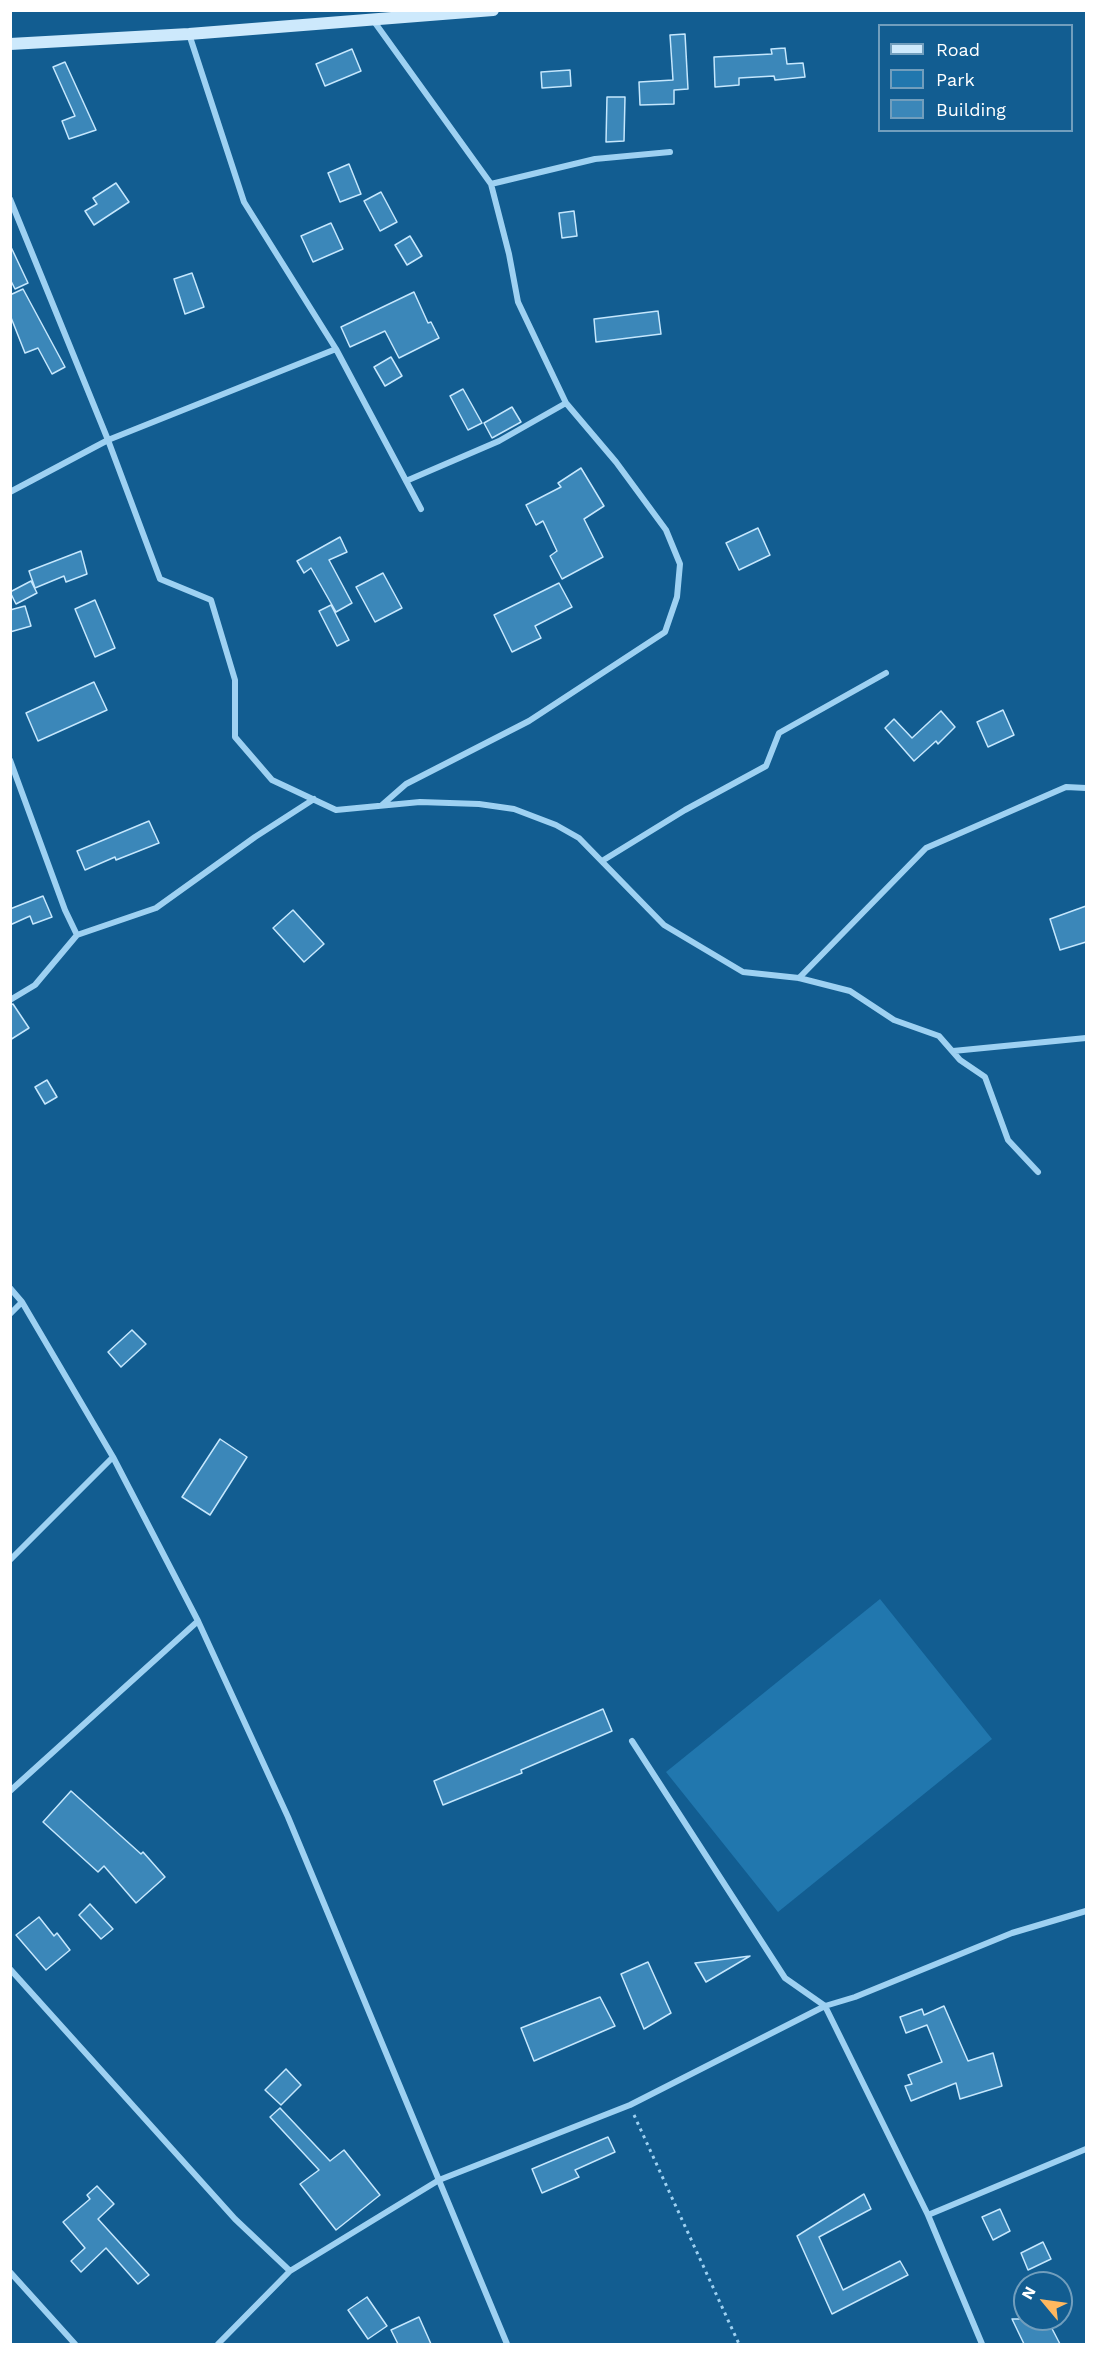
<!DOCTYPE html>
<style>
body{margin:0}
#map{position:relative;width:1097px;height:2355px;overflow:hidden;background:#125d91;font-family:"Work Sans",sans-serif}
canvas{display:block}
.frame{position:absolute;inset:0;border:12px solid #fff;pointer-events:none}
.legend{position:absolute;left:878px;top:24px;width:195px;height:108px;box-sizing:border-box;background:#125d91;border:2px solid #719ebd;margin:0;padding:8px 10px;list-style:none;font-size:18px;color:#fff}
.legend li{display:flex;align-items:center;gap:12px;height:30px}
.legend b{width:30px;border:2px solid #719ebd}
.north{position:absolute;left:1013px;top:2271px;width:60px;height:60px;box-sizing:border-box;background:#125d91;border:2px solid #719ebd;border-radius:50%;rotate:299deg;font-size:16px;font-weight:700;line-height:24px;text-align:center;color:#fff}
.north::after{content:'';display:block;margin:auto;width:21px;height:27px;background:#ffb85f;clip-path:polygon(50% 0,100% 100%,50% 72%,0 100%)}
</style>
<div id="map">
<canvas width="1097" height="2355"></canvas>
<div class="frame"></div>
<ul class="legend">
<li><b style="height:8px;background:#cde9fc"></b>Road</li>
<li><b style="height:16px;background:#2177ae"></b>Park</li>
<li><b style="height:16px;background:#3b87b9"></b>Building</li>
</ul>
<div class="north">N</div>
</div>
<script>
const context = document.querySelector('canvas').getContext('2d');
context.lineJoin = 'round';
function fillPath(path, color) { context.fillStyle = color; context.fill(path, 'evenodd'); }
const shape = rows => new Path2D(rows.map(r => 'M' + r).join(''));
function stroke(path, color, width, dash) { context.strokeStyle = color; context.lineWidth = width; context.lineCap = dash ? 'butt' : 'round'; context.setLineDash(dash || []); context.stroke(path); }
fillPath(shape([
 [880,1599,992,1739,778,1912,666,1772]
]), '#2177ae');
const building = shape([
 [685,34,688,89,674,90,674,104,640,105,639,82,673,80,670,35,685,34],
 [785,48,787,64,803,63,805,77,775,80,774,76,739,78,739,85,715,87,714,57,772,54,771,49,785,48],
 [352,49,361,71,325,86,316,64,352,49],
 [65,62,96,130,69,139,62,121,75,116,53,67,65,62],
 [570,70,571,86,542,88,541,72,570,70],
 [607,97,625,97,624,141,606,142,607,97],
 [349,164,361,194,340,202,328,173,349,164],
 [116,183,129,202,94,225,85,211,97,204,93,198,116,183],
 [381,192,397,222,380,231,364,201,381,192],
 [574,211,577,236,562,238,559,213,574,211],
 [331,223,343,249,313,262,301,236,331,223],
 [410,236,422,256,407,265,395,245,410,236],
 [10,245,28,283,15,289,10,279,10,245],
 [192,273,204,307,185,314,174,279,192,273],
 [23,289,65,367,52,374,38,348,25,353,10,315,10,295,23,289],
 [414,292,428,323,431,322,439,338,399,358,385,331,350,347,341,327,414,292],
 [658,311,661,334,596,342,594,319,658,311],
 [391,357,402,376,385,386,374,367,391,357],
 [463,389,482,423,468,430,450,396,463,389],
 [512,407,521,422,492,438,484,423,512,407],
 [581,468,604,506,584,519,603,557,562,579,550,556,557,551,543,521,536,525,526,505,561,487,558,483,581,468],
 [758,528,770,555,739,570,726,543,758,528],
 [340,537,347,552,329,560,352,603,336,612,311,568,304,573,297,561,340,537],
 [81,551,87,574,66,582,64,576,35,588,29,571,81,551],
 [383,573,402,608,375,622,356,587,383,573],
 [31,581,37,593,16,604,10,592,31,581],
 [559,583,572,607,535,626,541,638,512,652,494,615,559,583],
 [95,600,115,648,95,657,75,609,95,600],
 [331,605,349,640,337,646,319,611,331,605],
 [25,606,31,626,10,632,10,610,25,606],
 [94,682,107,710,38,741,26,713,94,682],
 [1003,710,1014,735,988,747,977,722,1003,710],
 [941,711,955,727,938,744,936,741,914,761,885,728,894,719,912,738,941,711],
 [149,821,159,843,116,860,115,857,85,870,77,851,149,821],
 [43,896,52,917,33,924,30,916,10,925,10,909,43,896],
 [1086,906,1086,942,1060,950,1050,919,1086,906],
 [293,910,324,944,304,962,273,928,293,910],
 [13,1004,29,1028,10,1040,10,1005,13,1004],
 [47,1080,57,1097,45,1104,35,1087,47,1080],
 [132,1330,146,1344,121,1367,108,1352,132,1330],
 [220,1439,247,1457,210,1515,182,1497,220,1439],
 [603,1709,612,1731,521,1770,522,1773,443,1805,434,1781,603,1709],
 [71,1791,141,1854,143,1852,165,1877,136,1903,104,1866,98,1872,43,1822,71,1791],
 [90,1904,113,1929,101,1939,79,1915,90,1904],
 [39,1917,54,1936,57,1933,70,1950,46,1970,16,1935,39,1917],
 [750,1956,706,1982,695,1963,750,1956],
 [648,1962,671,2013,644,2029,621,1974,648,1962],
 [600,1997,615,2026,534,2061,521,2028,600,1997],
 [944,2006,968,2061,993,2053,1002,2086,960,2099,956,2083,911,2101,905,2086,912,2084,908,2075,942,2062,927,2025,906,2033,900,2017,922,2009,924,2015,944,2006],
 [286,2069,301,2085,281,2105,265,2090,286,2069],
 [280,2108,330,2161,344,2150,380,2195,336,2230,300,2184,319,2170,270,2117,280,2108],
 [608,2137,615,2152,575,2170,579,2177,542,2193,532,2169,608,2137],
 [97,2186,114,2204,98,2219,149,2275,138,2284,106,2248,81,2272,71,2261,85,2248,63,2222,90,2199,87,2195,97,2186],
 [864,2194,871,2209,819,2237,843,2290,900,2261,908,2275,832,2314,797,2236,864,2194],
 [1000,2209,1010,2231,993,2240,982,2217,1000,2209],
 [1043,2242,1051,2259,1028,2270,1021,2253,1043,2242],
 [367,2297,387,2326,368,2339,348,2310,367,2297],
 [419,2317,431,2344,398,2344,391,2330,419,2317],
 [1012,2319,1047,2319,1060,2344,1024,2344,1012,2319]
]);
fillPath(building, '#3b87b9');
stroke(building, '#c5e7fd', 1.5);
stroke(shape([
 [634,2115,739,2344]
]), '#9ed1f2', 3, [3, 4.5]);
stroke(shape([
 [373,20,491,184,509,254,518,302,566,403,616,462,666,530,680,564,677,597,665,632,529,721,406,784,382,805],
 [189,34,244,202,336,349,421,509],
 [491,184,595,159,670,152],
 [10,199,108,440,160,579,211,600,235,680,235,737,272,780,336,810,420,802,479,804,514,809,556,825,579,838,664,925,743,972,799,978,850,991,894,1020,939,1036,960,1060,985,1077,1008,1140,1038,1172],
 [406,481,499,441,566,403],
 [10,492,108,440,336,349],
 [10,760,65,910,77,935],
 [602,861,685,810,766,766,779,733,886,673],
 [799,978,926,848,1066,787,1086,788],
 [10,1000,35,985,77,935,156,908,255,837,314,799],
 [953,1051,1086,1038],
 [10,1288,22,1302,113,1457,198,1621,288,1817,507,2344],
 [10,1314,22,1302],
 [10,1560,113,1457],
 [632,1741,785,1978,825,2006,928,2215,982,2344],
 [10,1791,198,1621],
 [10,1969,235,2219,290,2271],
 [928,2215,1086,2149],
 [10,2272,75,2344],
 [218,2344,290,2271,439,2180,630,2105,825,2006,855,1997,1012,1933,1086,1911]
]), '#9ed1f2', 6);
stroke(shape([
 [10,44,189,34,493,10]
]), '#cde9fc', 12);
</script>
